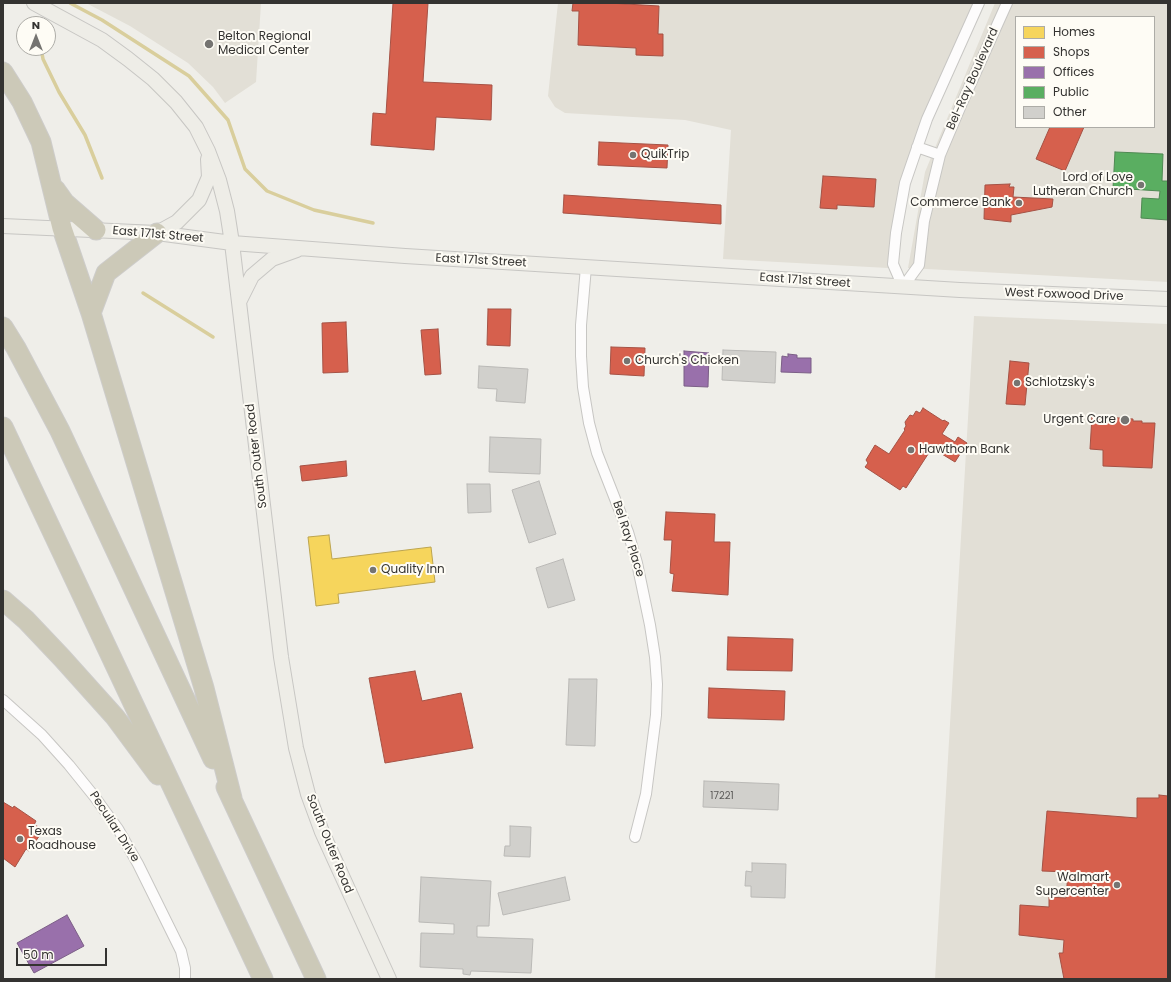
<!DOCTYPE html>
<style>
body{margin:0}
#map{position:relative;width:1171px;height:982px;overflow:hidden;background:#efeee9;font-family:Poppins,sans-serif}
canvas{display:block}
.frame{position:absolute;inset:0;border:4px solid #343331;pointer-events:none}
.legend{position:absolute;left:1015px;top:16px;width:140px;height:112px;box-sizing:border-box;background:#fefcf5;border:1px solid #adaca7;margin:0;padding:5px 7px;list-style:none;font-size:12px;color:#343331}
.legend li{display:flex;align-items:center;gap:8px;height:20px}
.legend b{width:20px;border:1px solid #adaca7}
.north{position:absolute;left:16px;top:16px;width:40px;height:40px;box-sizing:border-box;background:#fefcf5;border:1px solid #adaca7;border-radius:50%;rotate:0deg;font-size:11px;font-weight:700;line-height:16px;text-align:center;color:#343331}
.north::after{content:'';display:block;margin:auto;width:14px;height:18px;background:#757471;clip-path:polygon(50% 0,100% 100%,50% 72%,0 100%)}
.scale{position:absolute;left:16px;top:948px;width:91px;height:18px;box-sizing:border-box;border:2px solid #343331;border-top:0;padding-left:5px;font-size:12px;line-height:14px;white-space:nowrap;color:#343331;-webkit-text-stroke:3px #fefcf5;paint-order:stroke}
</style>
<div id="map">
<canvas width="1171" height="982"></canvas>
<div class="frame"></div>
<ul class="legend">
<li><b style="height:11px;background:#f6d55c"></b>Homes</li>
<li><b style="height:11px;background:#d6604d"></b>Shops</li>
<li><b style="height:11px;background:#9970ab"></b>Offices</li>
<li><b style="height:11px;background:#5aae61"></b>Public</li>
<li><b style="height:11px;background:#d1d0cc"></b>Other</li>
</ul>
<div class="north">N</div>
<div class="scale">50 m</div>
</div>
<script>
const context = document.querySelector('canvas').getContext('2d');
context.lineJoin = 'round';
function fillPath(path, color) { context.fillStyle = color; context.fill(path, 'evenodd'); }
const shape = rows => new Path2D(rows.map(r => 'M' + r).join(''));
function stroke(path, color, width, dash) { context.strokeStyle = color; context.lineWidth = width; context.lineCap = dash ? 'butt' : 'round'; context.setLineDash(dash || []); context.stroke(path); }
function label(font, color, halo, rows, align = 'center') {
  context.font = font + ' Poppins,sans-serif'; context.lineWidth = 4; context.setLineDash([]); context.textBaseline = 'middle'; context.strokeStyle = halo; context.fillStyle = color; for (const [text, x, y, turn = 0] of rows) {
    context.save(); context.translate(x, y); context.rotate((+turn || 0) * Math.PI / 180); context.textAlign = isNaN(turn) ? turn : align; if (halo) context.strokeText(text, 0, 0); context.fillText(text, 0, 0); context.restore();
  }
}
fillPath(shape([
 [86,3,261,3,256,82,225,103,213,87,188,63,130,26],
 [558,3,974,3,925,111,897,196,888,268,723,259,731,130,685,120,565,113,555,107,548,96],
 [995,3,1168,3,1168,282,908,268,925,172],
 [1016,17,1154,17,1154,127,1016,127],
 [974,316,1168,324,1168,979,935,979]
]), '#e2dfd6');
const homes = shape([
 [329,535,332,559,431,547,435,582,338,594,339,603,316,606,308,537,329,535]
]);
fillPath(homes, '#f6d55c');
stroke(homes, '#bca44f', 1);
const shops = shape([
 [393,3,428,3,423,82,492,85,491,120,436,117,434,150,371,145,373,113,386,114,393,3],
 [573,3,609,3,659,6,658,34,663,34,663,56,636,55,636,48,578,45,579,11,572,11,573,3],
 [1050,127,1084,127,1065,171,1036,159,1050,127],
 [599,142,668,145,667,168,598,165,599,142],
 [823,176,876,179,874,207,837,205,837,209,820,208,823,176],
 [1010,184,1009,187,1014,187,1013,197,1053,199,1052,207,1011,215,1011,222,984,219,985,185,1010,184],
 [564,195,721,205,721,224,563,213,564,195],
 [488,309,511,309,510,346,487,345,488,309],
 [346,322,348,372,323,373,322,323,346,322],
 [438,329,441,374,425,375,421,330,438,329],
 [611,347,645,348,644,376,610,374,611,347],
 [1010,361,1029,363,1025,405,1006,404,1010,361],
 [923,408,943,421,944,420,949,423,942,434,955,442,958,437,967,443,955,462,932,448,906,488,903,486,900,490,865,467,868,463,866,460,875,445,889,454,905,430,904,429,906,426,905,422,910,415,913,416,916,411,920,413,923,408],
 [1092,416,1133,419,1133,421,1142,421,1142,423,1155,423,1152,468,1103,466,1103,450,1090,449,1092,416],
 [346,461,347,476,302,481,300,466,346,461],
 [666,512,715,514,714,542,730,542,728,595,672,591,674,574,670,573,672,540,664,540,666,512],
 [728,637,793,639,792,671,727,670,728,637],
 [415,671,422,701,461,693,473,748,385,763,369,678,415,671],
 [709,688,785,691,784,720,708,718,709,688],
 [1159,795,1168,796,1168,979,1064,979,1059,953,1063,953,1064,940,1019,935,1020,905,1049,907,1049,897,1066,898,1068,872,1042,871,1047,811,1137,818,1137,798,1159,798,1159,795],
 [3,802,13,808,14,806,36,821,34,825,44,829,29,851,26,849,15,867,3,858,3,802]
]);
fillPath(shops, '#d6604d');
stroke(shops, '#a55245', 1);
const offices = shape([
 [684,351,709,353,708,387,684,386,684,351],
 [788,354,797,355,797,358,811,358,811,373,781,372,782,356,788,357,788,354],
 [67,915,84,946,34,973,17,943,67,915]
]);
fillPath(offices, '#9970ab');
stroke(offices, '#7b5e86', 1);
const public = shape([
 [1115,152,1163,154,1162,181,1168,181,1168,220,1141,218,1142,198,1159,199,1160,191,1113,188,1115,152]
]);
fillPath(public, '#5aae61');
stroke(public, '#4f8953', 1);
stroke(shape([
 [70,3,102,20,189,76,228,120,245,169,267,191,314,210,373,223],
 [35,19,36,24],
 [41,48,43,59,59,92,85,135,102,178],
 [143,293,213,337]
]), '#d9ce9c', 3.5);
const building = shape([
 [723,350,776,352,775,383,722,380,723,350],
 [479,366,528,369,525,403,496,401,497,389,478,388,479,366],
 [490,437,541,439,540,474,489,472,490,437],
 [539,481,556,534,529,543,512,490,539,481],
 [467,484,490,484,491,512,468,513,467,484],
 [563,559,575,600,548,608,536,568,563,559],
 [569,679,597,679,595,746,566,745,569,679],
 [704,781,779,784,778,810,703,807,704,781],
 [510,826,531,827,530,857,504,856,505,846,510,846,510,826],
 [752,863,786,864,785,898,751,897,751,886,745,886,746,871,752,872,752,863],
 [421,877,491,881,489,926,477,926,477,937,533,939,531,973,471,971,470,975,463,974,463,969,420,967,421,933,454,934,454,924,419,922,421,877],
 [565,877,570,900,503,915,498,893,565,877]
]);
fillPath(building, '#d1d0cc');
stroke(building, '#bab9b6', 1);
const street = shape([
 [917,147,940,155],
 [586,267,581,325,581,356,583,387,589,423,597,453,628,532,637,563,650,625,655,657,657,684,656,715,646,794,635,837],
 [903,287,919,265,924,221,940,155,962,103,1007,3],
 [903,287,893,264,896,233,905,183,927,119,979,3],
 [3,700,42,735,69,765,94,796,118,829,138,864,181,951,185,968,185,979]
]);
const secondary = shape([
 [34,3,102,40,128,59,153,79,176,102,196,127,208,151,219,180,227,211,232,243,281,657,296,748,308,794,322,832,389,979],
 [3,226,157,233,232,243,405,256,960,290,1168,299],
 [157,233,177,222,199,200,209,177,208,159],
 [239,302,252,276,272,259,297,250]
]);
const highway = shape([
 [3,72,22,102,41,142,62,228,91,313,204,688,232,798],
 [55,189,65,203,96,230],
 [91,313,106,273,157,233],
 [3,327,16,348,60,431,213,759],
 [3,427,263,979],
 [3,600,26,620,62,658,115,717,158,775],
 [226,787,316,979]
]);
stroke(street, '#c7c6c3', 12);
stroke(secondary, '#c7c6c3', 16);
stroke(highway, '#cdccca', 21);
stroke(street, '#fdfcfc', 10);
stroke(secondary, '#eeede7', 14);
stroke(highway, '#ccc9b8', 19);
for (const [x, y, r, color] of [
 [209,44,5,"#757471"],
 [633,155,4,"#757471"],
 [1141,185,4,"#757471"],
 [1019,203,4,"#757471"],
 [627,361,4,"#757471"],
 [1017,383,4,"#757471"],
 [1125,420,5,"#757471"],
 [911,450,4,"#757471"],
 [373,570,4,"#757471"],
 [20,839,4,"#757471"],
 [1117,885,4,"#757471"]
]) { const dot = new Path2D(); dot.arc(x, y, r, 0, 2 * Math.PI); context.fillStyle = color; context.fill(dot); stroke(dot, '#fefcf5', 1.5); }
label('10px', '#5b5a58', null, [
 ["17221",722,796]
]);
label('12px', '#343331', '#fefcf5', [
 ["Belton Regional",218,37],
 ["Medical Center",218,51],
 ["QuikTrip",641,155],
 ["Lord of Love",1133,178,"right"],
 ["Lutheran Church",1133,192,"right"],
 ["Commerce Bank",1011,203,"right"],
 ["Church's Chicken",635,361],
 ["Schlotzsky's",1025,383],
 ["Urgent Care",1116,420,"right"],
 ["Hawthorn Bank",919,450],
 ["Quality Inn",381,570],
 ["Texas",28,832],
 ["Roadhouse",28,846],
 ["Walmart",1109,878,"right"],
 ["Supercenter",1109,892,"right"]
], 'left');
label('12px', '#343331', '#fefcf5', [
 ["Bel-Ray Boulevard",973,79,-66],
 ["East 171st Street",158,235,5],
 ["East 171st Street",481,261,3],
 ["East 171st Street",805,281,4],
 ["West Foxwood Drive",1064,295,2],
 ["South Outer Road",257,456,-97],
 ["Bel Ray Place",628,539,72],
 ["Peculiar Drive",114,827,57],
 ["South Outer Road",329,844,68]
]);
</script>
